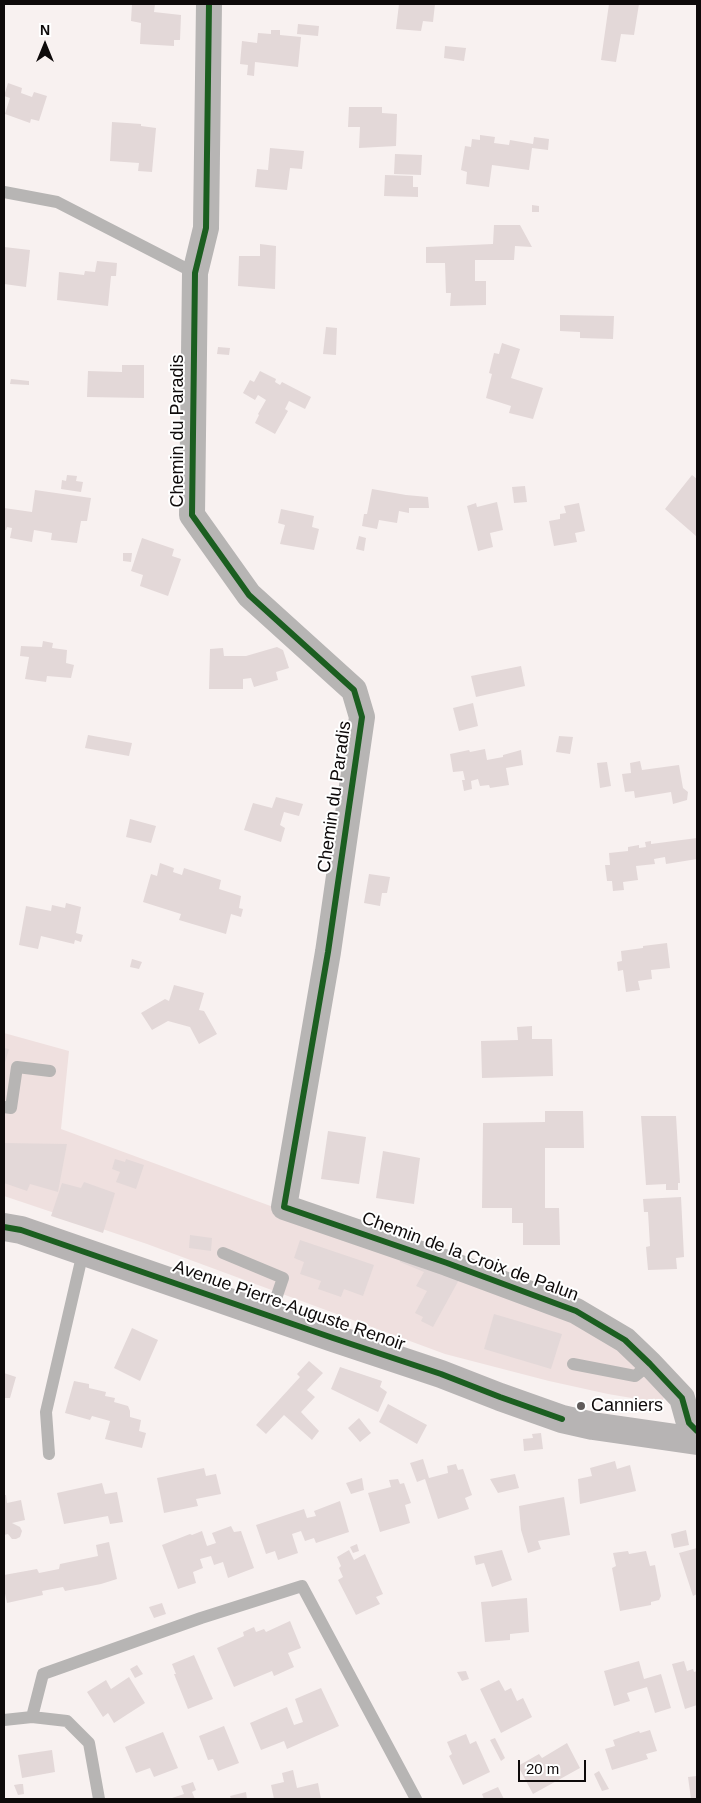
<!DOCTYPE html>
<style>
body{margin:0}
#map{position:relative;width:701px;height:1803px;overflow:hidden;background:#f8f1f0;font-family:Arial,sans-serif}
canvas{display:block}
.frame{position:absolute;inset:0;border:5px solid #0e0a0a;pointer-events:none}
.north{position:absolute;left:20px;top:20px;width:50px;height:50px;-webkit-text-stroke:4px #fff;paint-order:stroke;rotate:0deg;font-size:14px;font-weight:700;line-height:20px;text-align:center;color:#0e0a0a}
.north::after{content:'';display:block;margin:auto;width:18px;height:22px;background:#0e0a0a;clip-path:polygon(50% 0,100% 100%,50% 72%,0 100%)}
.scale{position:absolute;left:518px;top:1760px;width:68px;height:22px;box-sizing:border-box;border:2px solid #0e0a0a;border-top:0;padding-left:6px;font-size:15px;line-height:18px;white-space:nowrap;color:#0e0a0a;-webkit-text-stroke:4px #fff;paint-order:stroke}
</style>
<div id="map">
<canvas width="701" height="1803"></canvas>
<div class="frame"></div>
<div class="north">N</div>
<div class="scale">20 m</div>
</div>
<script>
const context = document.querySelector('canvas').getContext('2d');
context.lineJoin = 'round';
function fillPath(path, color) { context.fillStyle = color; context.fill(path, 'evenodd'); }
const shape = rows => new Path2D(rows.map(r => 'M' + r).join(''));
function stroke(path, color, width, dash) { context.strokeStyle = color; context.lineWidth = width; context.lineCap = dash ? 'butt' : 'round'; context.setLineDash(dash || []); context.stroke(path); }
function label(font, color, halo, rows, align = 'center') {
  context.font = font + ' Arial,sans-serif'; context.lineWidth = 4; context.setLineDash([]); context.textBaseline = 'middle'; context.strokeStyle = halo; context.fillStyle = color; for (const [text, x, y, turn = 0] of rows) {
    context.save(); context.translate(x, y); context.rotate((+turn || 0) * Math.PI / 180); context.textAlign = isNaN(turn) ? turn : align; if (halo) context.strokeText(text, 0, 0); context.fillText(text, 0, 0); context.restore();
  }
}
fillPath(shape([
 [4,1033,69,1051,61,1129,570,1316,613,1341,666,1394,661,1403,608,1394,549,1381,445,1354,147,1244,4,1196]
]), '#efe0df');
fillPath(shape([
 [132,4,155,4,154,12,181,15,180,40,174,40,174,46,140,44,141,23,131,21],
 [399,4,435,4,433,22,423,21,421,31,396,29],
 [609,4,639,4,634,35,621,34,616,62,601,60],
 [298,24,319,26,318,36,297,34],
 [271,30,280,30,280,35,301,37,298,67,255,62,254,76,247,75,248,65,240,64,242,41,257,43,258,33,271,34],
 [445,46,466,48,464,61,444,58],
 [8,83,22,88,21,93,32,97,34,92,47,96,39,121,31,119,30,123,5,114,10,98,4,96],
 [349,107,382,107,382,113,397,114,396,146,359,148,360,127,348,127],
 [112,122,141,124,141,126,156,128,152,172,138,171,139,163,110,161],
 [480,135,495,137,494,143,509,145,510,140,533,144,534,137,549,139,548,150,532,148,529,170,492,165,489,187,466,184,467,172,461,170,465,146,471,147,472,139,480,140],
 [270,148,304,151,302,169,290,168,287,190,255,187,257,169,268,170],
 [395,154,422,155,421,175,394,174],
 [385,175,413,176,413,187,418,187,418,197,384,196],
 [532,205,539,206,539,212,532,212],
 [494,225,520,225,532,247,515,246,514,260,475,260,475,281,486,281,486,305,450,306,451,293,446,293,445,263,426,263,426,247,493,244],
 [260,244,276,246,275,289,238,286,239,256,260,256],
 [4,247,30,250,26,287,4,284],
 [97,261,117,263,116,276,111,276,108,306,57,300,59,272,84,275,85,271,95,272],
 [560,315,614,316,613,339,580,338,580,332,560,331],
 [326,327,337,328,336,355,323,354],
 [502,343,520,349,511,378,543,388,533,419,509,413,511,406,486,398,492,374,489,373,494,353,499,354],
 [218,347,230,348,229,355,217,354],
 [122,365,144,365,144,398,87,397,88,371,122,372],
 [260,371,276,379,275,382,280,385,282,382,311,397,305,409,289,401,285,409,288,411,275,434,255,423,259,415,258,414,266,400,258,395,255,400,243,393,250,380,254,382],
 [11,379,29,381,29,385,10,384],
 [67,475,77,476,76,481,83,482,81,492,61,489,62,480,66,481],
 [692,475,697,479,696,536,665,509],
 [525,486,527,502,514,503,512,487],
 [372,489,406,495,428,497,429,508,409,508,409,513,399,511,397,523,379,520,377,529,362,526,364,514,367,514],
 [35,490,91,498,87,521,81,521,77,543,51,540,52,533,34,530,32,542,10,538,12,528,7,527,6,530,4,530,4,508,32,512],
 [497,502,503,530,490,533,493,547,478,551,467,506,476,503,477,507],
 [579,503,585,531,575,533,577,542,554,546,549,521,560,519,560,514,566,513,564,506],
 [281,509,314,516,312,527,319,529,314,550,280,544,285,525,278,523],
 [359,536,366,538,364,551,356,549],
 [142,538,174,549,172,556,181,559,168,596,140,586,143,575,131,571],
 [123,553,132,553,131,562,123,561],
 [43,641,53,643,52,648,67,650,66,663,74,665,71,678,47,676,46,682,25,679,29,657,20,656,21,646,42,647],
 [277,647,283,650,289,668,276,672,278,680,254,687,251,678,243,679,243,689,209,689,210,649,223,648,224,656,246,656],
 [521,666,525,686,476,697,471,676],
 [473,703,478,726,459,731,453,708],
 [88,735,132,743,129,756,85,748],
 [559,736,573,737,570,754,556,752],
 [485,749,487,760,503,757,503,755,521,750,523,765,506,768,509,785,490,788,489,785,480,786,478,779,471,781,472,789,464,791,462,780,465,780,463,771,453,772,450,754,469,750,470,752],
 [640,761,642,770,679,765,683,788,688,792,687,800,673,804,671,792,635,798,634,791,625,792,622,774,631,773,630,763],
 [607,762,611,786,600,788,597,763],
 [276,797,303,804,299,816,284,812,280,825,285,828,281,842,244,830,253,803,272,808],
 [130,819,156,826,151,843,126,837],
 [697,838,697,859,666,864,665,857,654,859,655,864,636,866,638,880,623,882,624,890,613,891,612,881,607,881,605,865,610,865,609,853,628,851,628,847,639,845,639,848,646,847,645,842,651,841,651,844],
 [160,863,174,868,173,872,182,875,184,868,221,880,219,889,241,896,239,908,243,909,241,917,231,914,226,934,179,920,181,914,143,902,151,874,157,876],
 [369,874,390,877,387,893,382,893,380,906,364,903],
 [66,903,81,907,76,933,83,935,81,942,75,940,74,944,41,936,38,949,19,945,26,906,51,911,52,905,65,908],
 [667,943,670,968,651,970,652,979,638,981,640,990,626,992,623,970,618,971,617,962,622,961,621,951,643,948,643,946],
 [132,959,142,962,139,969,130,967],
 [174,985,204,993,199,1010,204,1011,217,1034,199,1044,190,1027,168,1021,152,1030,141,1013,165,999,169,1001],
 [532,1026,532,1039,552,1039,553,1076,482,1078,481,1041,518,1040,517,1027],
 [4,1048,9,1049,4,1066],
 [545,1111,583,1111,584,1148,545,1148,545,1208,559,1208,560,1245,523,1245,523,1223,512,1223,512,1208,482,1208,483,1123,545,1122],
 [641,1116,676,1116,680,1183,678,1183,678,1190,666,1190,666,1184,646,1185],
 [328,1131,366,1137,359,1184,321,1179],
 [4,1143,67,1144,58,1192,30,1184,27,1191,4,1183],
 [383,1151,420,1158,414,1204,376,1198],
 [115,1159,125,1162,126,1159,144,1165,136,1189,116,1182,120,1172,112,1169],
 [84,1182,115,1193,103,1233,51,1216,62,1183,81,1188],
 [681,1197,684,1257,676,1258,677,1269,648,1270,646,1247,650,1246,648,1212,644,1212,643,1199],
 [190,1235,212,1238,211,1251,189,1248],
 [300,1240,374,1265,363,1296,344,1289,341,1297,318,1289,321,1281,300,1274,304,1262,294,1258],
 [401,1258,461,1276,433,1327,421,1321,423,1317,415,1313,427,1291,416,1286,424,1272,400,1262],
 [494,1314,562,1334,551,1369,484,1349],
 [132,1328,158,1340,140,1381,114,1368],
 [309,1361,323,1373,307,1390,315,1397,301,1412,319,1431,312,1440,284,1415,266,1434,256,1425,300,1377,297,1374],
 [340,1367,382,1381,380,1387,387,1392,378,1412,331,1389],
 [4,1373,16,1377,10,1398,4,1398],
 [74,1381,89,1384,89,1388,106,1392,105,1396,115,1398,114,1402,128,1406,130,1411,130,1417,141,1420,139,1431,146,1433,142,1448,105,1439,110,1421,92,1416,90,1420,65,1413],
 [388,1404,427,1425,417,1444,379,1422],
 [359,1418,371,1433,360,1442,348,1428],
 [541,1433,543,1449,524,1451,523,1439,533,1438,532,1434],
 [423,1459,429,1478,448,1473,447,1466,456,1464,458,1470,463,1469,472,1495,465,1498,469,1509,438,1519,425,1479,417,1482,410,1463],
 [615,1461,617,1469,630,1465,636,1491,580,1504,578,1479,592,1476,590,1468],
 [204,1468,206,1476,216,1474,221,1494,196,1499,198,1506,164,1513,157,1478],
 [515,1474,519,1488,498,1493,490,1479],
 [362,1478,364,1490,351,1494,346,1483],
 [398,1479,400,1484,404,1483,411,1503,405,1505,410,1523,380,1532,368,1493,391,1487,389,1480],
 [102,1483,105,1494,117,1492,123,1522,110,1524,108,1516,64,1524,57,1493],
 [4,1495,6,1495,7,1503,21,1500,25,1520,12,1523,20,1527,22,1531,20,1537,16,1539,12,1539,8,1534,4,1535],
 [564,1497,570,1535,538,1541,541,1549,528,1553,521,1530,519,1506],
 [340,1501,349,1532,316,1543,314,1538,305,1541,301,1531,292,1534,298,1553,278,1560,275,1551,266,1554,256,1525,304,1509,307,1518,316,1516,314,1511],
 [231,1526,234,1532,241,1531,254,1568,228,1578,223,1562,214,1565,211,1556,200,1559,203,1568,193,1572,196,1583,178,1589,162,1545,190,1534,192,1535,202,1531,207,1546,216,1543,212,1533],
 [686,1530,689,1545,674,1548,671,1534],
 [109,1542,117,1579,101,1584,65,1591,63,1587,42,1591,43,1595,7,1603,4,1589,4,1575,37,1569,39,1573,59,1569,60,1564,98,1556,96,1545],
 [357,1544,359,1551,353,1553,350,1547],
 [697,1548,697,1594,693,1596,679,1553],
 [349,1550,354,1560,365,1554,383,1594,376,1597,380,1604,356,1615,338,1580,343,1577,339,1568,341,1566,337,1557],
 [502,1550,512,1580,492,1587,484,1563,476,1565,474,1556],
 [628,1551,629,1554,646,1551,650,1566,655,1565,661,1596,659,1600,651,1602,651,1605,620,1611,612,1568,616,1566,613,1553],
 [527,1598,529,1632,510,1634,510,1640,485,1642,481,1602],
 [162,1603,166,1614,154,1618,149,1607],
 [290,1621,301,1648,288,1653,294,1667,274,1676,272,1671,234,1687,217,1648,244,1636,243,1632,254,1627,256,1632,264,1629,266,1632],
 [194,1655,213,1699,188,1709,174,1674,176,1674,172,1664],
 [639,1661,644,1679,661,1674,671,1708,655,1713,647,1687,627,1693,630,1701,614,1706,604,1671],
 [684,1661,687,1671,693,1669,694,1672,697,1671,697,1705,685,1709,672,1664],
 [137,1665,143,1674,135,1678,130,1669],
 [466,1671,469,1679,462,1681,457,1672],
 [129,1677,145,1703,114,1723,108,1713,103,1717,87,1692,106,1680,111,1689],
 [499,1680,505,1691,511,1688,517,1701,523,1698,532,1717,501,1733,480,1689],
 [321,1688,339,1726,287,1749,284,1741,261,1750,250,1723,287,1707,294,1725,303,1722,295,1699],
 [224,1726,239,1763,218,1771,213,1759,208,1760,199,1736],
 [650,1730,657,1751,646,1754,648,1759,612,1770,605,1749,615,1746,613,1740,639,1731,640,1733],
 [163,1732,178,1768,154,1777,150,1768,136,1773,125,1747],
 [466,1734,470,1744,476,1741,490,1772,463,1785,449,1756,452,1754,447,1742],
 [495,1738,505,1758,501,1761,490,1740],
 [567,1743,580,1768,533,1794,518,1766,539,1754,542,1758],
 [52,1750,55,1772,22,1778,18,1755],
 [293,1770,297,1788,318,1783,321,1799,274,1799,271,1785,284,1782,282,1773],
 [599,1771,609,1789,602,1791,594,1774],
 [697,1776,697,1799,691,1799,688,1777],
 [193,1782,196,1790,192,1792,195,1799,169,1799,184,1794,181,1786],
 [20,1784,23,1784,24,1794,18,1795,14,1785],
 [498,1787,504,1799,484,1799,482,1794],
 [246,1792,247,1799,231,1799,230,1796]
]), '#e3d8d8');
stroke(shape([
 [4,192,57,202,195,273],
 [4,1107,11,1108,17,1067,50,1071],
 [223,1253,283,1278,270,1316],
 [573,1364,635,1376,650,1364],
 [49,1454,46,1412,80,1265,86,1253],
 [32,1717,43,1674,201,1618,302,1586,416,1799],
 [4,1720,32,1717,67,1721,89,1743,99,1799]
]), '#b7b5b4', 12);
stroke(shape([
 [209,4,206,228,195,273,192,515,249,595,354,690,362,717,328,952,284,1207,447,1263,576,1311,625,1340,650,1364,682,1398,689,1423]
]), '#b7b5b4', 26);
stroke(shape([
 [4,1227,21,1230,333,1338,441,1374,500,1397,562,1419,593,1426,697,1441]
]), '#b7b4b4', 28);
stroke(shape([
 [209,4,206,228,195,273,192,515,249,595,354,690,362,717,328,952,284,1207,447,1263,576,1311,625,1340,650,1364,682,1398,689,1423,697,1431],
 [4,1227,21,1230,333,1338,441,1374,500,1397,562,1419]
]), '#1b5e20', 6);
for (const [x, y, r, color] of [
 [581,1406,5,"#605b5a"]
]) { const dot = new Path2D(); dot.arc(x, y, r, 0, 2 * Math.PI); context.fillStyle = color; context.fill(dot); stroke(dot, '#fff', 2); }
label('18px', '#0e0a0a', '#fff', [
 ["Chemin du Paradis",178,431,-90],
 ["Chemin du Paradis",335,797,-82],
 ["Chemin de la Croix de Palun",470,1257,20],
 ["Avenue Pierre-Auguste Renoir",289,1306,19]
]);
label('18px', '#0e0a0a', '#fff', [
 ["Canniers",591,1406]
], 'left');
</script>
